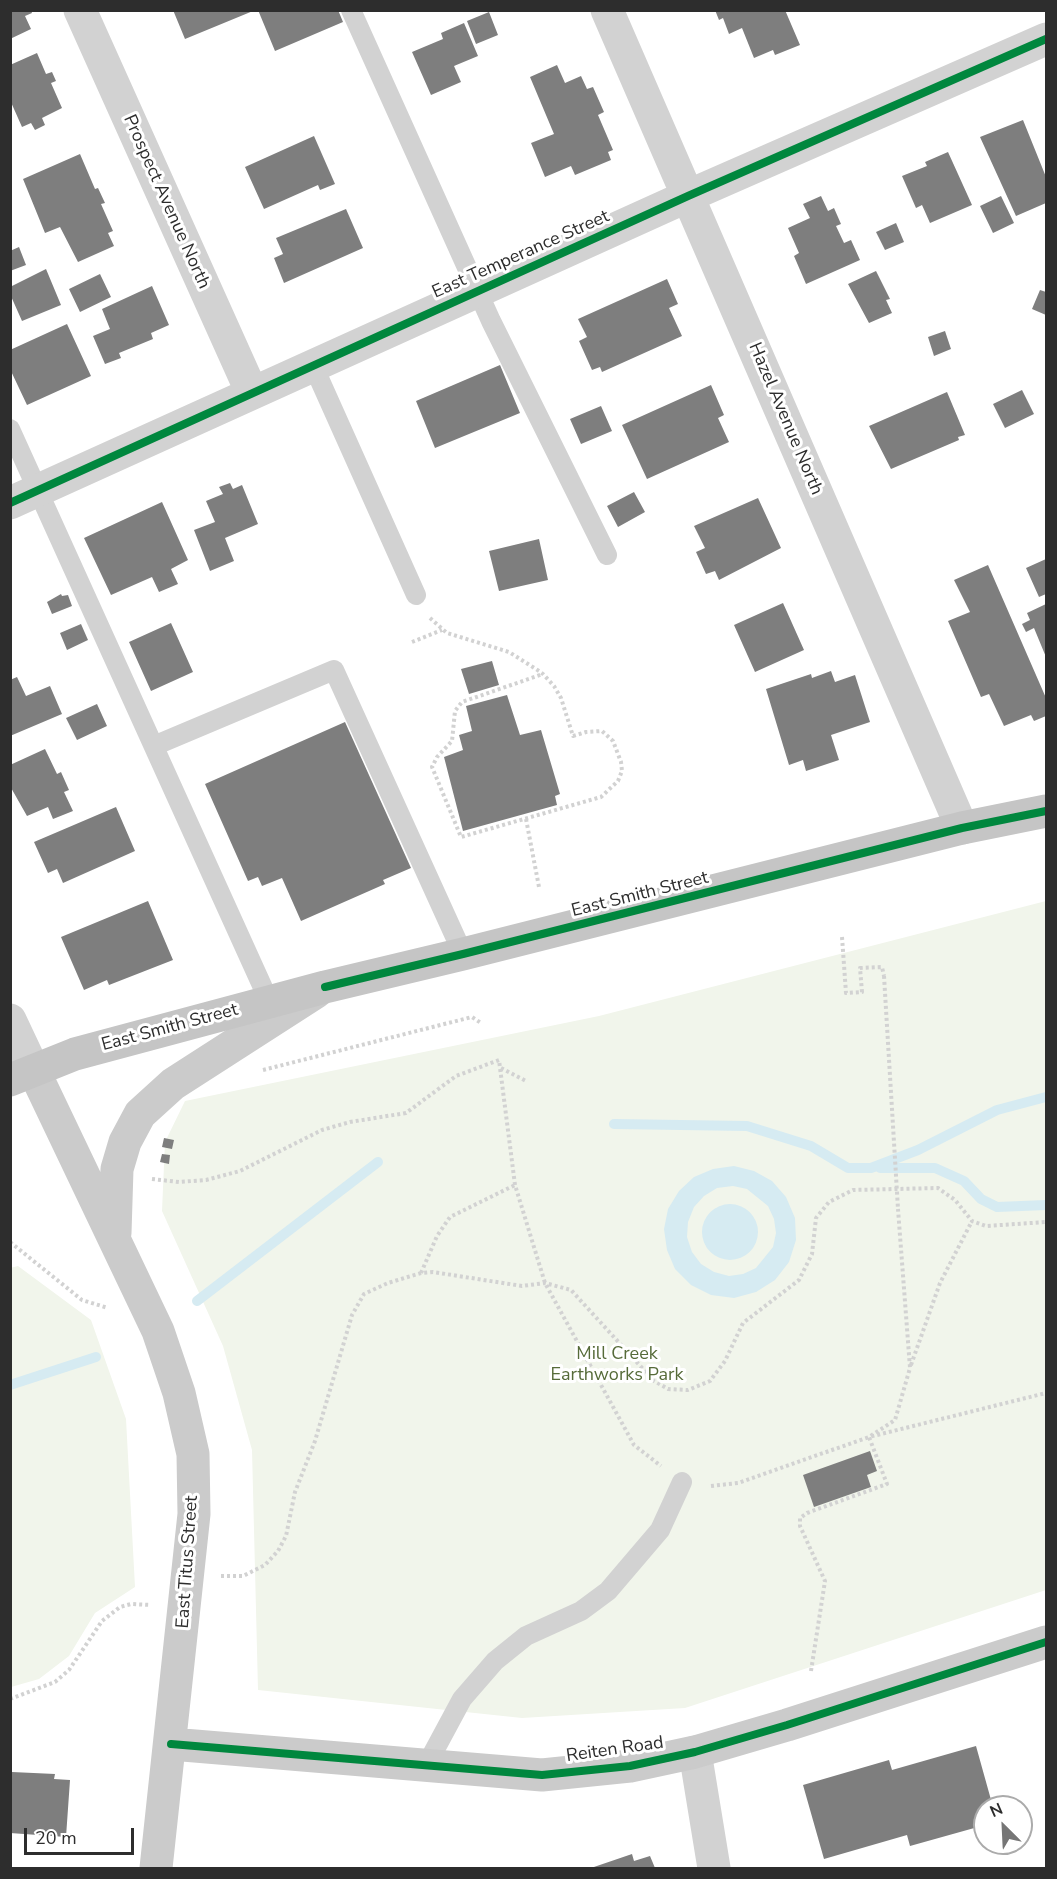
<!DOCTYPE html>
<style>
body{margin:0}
#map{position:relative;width:1057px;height:1879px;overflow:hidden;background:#fff;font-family:"Nunito Sans",sans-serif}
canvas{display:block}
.frame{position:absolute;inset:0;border:12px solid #2d2d2d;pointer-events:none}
.north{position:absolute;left:973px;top:1795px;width:60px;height:60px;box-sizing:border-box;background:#fff;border:2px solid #ababab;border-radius:50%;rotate:336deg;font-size:16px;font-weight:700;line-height:24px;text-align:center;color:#2d2d2d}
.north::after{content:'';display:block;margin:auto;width:21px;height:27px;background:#767676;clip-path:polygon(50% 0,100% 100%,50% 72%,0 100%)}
.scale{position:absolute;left:24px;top:1828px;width:110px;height:27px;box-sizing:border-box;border:3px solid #2d2d2d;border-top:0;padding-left:8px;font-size:18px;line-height:21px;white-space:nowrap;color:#2d2d2d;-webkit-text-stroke:4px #fff;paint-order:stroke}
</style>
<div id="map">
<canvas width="1057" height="1879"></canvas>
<div class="frame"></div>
<div class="north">N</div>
<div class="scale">20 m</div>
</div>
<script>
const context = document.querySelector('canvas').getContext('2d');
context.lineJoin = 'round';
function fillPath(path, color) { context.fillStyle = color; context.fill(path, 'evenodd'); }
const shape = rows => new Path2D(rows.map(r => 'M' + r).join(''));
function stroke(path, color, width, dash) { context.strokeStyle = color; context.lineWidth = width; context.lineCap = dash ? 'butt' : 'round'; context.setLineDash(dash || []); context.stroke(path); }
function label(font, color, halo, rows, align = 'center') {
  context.font = font + ' "Nunito Sans",sans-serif'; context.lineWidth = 6; context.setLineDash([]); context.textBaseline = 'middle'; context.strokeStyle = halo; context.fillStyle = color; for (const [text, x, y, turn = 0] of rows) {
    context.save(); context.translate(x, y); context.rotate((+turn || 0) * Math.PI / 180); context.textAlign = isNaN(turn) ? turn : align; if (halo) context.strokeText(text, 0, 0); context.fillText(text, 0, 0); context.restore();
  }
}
fillPath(shape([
 [1046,901,1046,1590,685,1708,522,1718,258,1690,252,1450,223,1346,162,1211,165,1142,185,1101,599,1016],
 [18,1266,91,1320,126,1419,135,1587,95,1613,69,1656,39,1679,11,1687,10,1268]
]), '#f1f5eb');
fillPath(shape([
 [734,1166,754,1171,772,1181,786,1197,795,1218,796,1240,789,1262,775,1280,756,1292,734,1298,711,1295,691,1285,675,1269,667,1250,664,1229,668,1209,679,1191,694,1177,713,1169],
 [733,1186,747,1189,768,1206,774,1219,776,1233,773,1247,756,1268,743,1274,729,1276,714,1272,701,1264,692,1252,687,1237,688,1222,694,1207,704,1196,717,1188],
 '702 1232a28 28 0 1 1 56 0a28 28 0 1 1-56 0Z'
]), '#d6ebf2');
stroke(shape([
 [614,1124,747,1126,811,1146,848,1168,871,1168,918,1150,997,1110,1046,1097],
 [880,1168,935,1168,964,1181,981,1199,997,1207,1046,1205],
 [197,1301,378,1162],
 [10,1385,96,1357]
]), '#d6ebf2', 10);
fillPath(shape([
 [10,10,31,10,32,13,25,16,31,29,10,39],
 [173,10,253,10,253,11,185,39],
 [258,10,338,10,343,22,275,51],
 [715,10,785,10,800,45,775,55,773,50,754,58,742,28,729,34,723,18,719,20],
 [489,12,498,35,476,44,467,21],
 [464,23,478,56,454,66,461,82,431,95,412,52,443,39,441,33],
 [37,53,46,74,52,72,56,81,51,83,62,108,42,118,45,125,35,130,31,123,22,127,10,100,10,65],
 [557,65,565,83,581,76,587,89,593,87,604,112,598,115,613,150,608,152,611,160,575,175,571,166,545,177,531,143,554,134,530,77],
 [1023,120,1046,177,1046,203,1016,216,980,137],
 [314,136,335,184,320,190,318,185,264,209,245,167],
 [948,152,972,205,930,223,922,205,916,208,902,176,927,166,925,162],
 [80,154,95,189,98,188,105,203,101,204,113,231,108,233,114,246,78,262,60,227,45,233,23,179],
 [821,196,828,211,834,208,841,224,836,226,844,243,851,240,860,260,806,284,794,256,799,253,788,228,810,218,803,204],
 [1001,196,1014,223,993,233,980,206],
 [346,209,363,248,284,283,274,258,283,254,276,238],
 [896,223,904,242,885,250,876,232],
 [19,247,26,265,10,271,10,251],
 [46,269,61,305,22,321,10,294,10,287],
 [876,271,890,299,886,300,892,313,869,323,848,284],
 [100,274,111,297,80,312,69,289],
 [667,279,678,304,669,308,682,336,602,372,600,367,592,370,579,341,587,337,578,319],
 [152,286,169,325,151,333,153,339,119,353,121,358,105,364,93,336,110,329,102,309],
 [1040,290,1046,292,1046,315,1032,309],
 [67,324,91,376,27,405,10,369,10,350],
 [945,331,951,349,934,356,928,337],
 [500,365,520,413,435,448,416,401],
 [711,385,724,415,718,418,729,442,647,479,622,425],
 [1022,390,1034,414,1005,428,993,404],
 [947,392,965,435,958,437,959,440,891,469,869,426],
 [601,406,612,431,581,444,570,419],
 [230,483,233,489,242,485,258,524,225,538,234,561,210,571,194,530,215,522,206,501,223,494,219,487],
 [634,492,645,512,618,527,607,506],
 [758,498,781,548,719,580,715,571,706,574,696,552,705,548,694,526],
 [162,502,188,560,171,569,178,584,159,592,152,577,111,595,84,538],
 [539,539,548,580,499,591,489,551],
 [1046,559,1046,594,1039,597,1026,568],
 [988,565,1046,698,1046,716,1034,721,1031,715,1004,726,989,694,981,697,948,621,970,612,954,580],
 [61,594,62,596,68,595,72,606,52,614,47,602],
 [783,603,804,650,755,672,734,625],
 [1046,604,1046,657,1034,628,1026,632,1022,624,1030,620,1027,613],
 [171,623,193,672,151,691,129,642],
 [81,624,88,640,67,650,60,633],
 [492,661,499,685,469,694,461,669],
 [831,671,835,682,855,675,870,722,831,735,839,760,806,771,803,760,789,765,766,689,811,674,812,678],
 [17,677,26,696,50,686,62,714,10,736,10,680],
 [507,695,520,735,541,730,560,794,555,796,557,805,463,831,444,757,463,750,459,735,472,731,466,706],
 [97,704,107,726,77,740,66,718],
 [345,722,411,868,383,880,385,884,301,921,282,878,262,886,258,877,248,881,205,784],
 [45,749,57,774,61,772,69,790,64,792,73,811,53,819,48,807,27,816,10,786,10,765],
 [116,807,135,851,63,883,57,869,48,873,34,842],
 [148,901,173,960,109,985,107,980,84,990,61,937],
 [164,1138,174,1140,172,1149,162,1147],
 [162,1154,170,1155,169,1164,160,1162],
 [870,1451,877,1471,867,1475,871,1487,814,1507,803,1475],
 [976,1746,993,1807,985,1807,985,1825,910,1846,907,1835,824,1859,803,1785,889,1760,892,1770],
 [12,1772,55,1774,54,1779,70,1780,66,1837,10,1833],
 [632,1854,634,1861,650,1856,655,1868,591,1868]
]), '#7e7e7e');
stroke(shape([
 [430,618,447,633,509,652,539,671,543,674,554,686,561,698,573,736,586,732,602,731,613,741,621,762,622,771,618,781,601,797,461,837,432,767,437,757,452,741,455,711,462,702,543,674],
 [412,642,442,630],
 [526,819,539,887],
 [842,937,846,993,862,992,860,968,882,967,884,976],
 [501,1068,526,1081],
 [263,1070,472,1017,481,1023],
 [152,1179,179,1182,206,1180,240,1171,322,1130,350,1122,406,1113,456,1076,499,1060,515,1185,545,1283,634,1445,661,1466],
 [10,1242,82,1300,108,1308],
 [421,1273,437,1236,450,1217,515,1185],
 [911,1365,940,1283,972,1221],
 [711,1486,738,1483,869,1437,895,1420,910,1368,898,1209],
 [221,1576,243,1576,265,1565,278,1551,286,1536,295,1492,315,1441,352,1315,364,1294,388,1283,421,1273,433,1272,522,1286,545,1283,571,1290,654,1381,668,1389,688,1390,710,1381,725,1361,743,1323,799,1280,812,1254,816,1218,829,1202,853,1190,938,1188,955,1200,972,1221,986,1226,1046,1222],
 [811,1671,825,1581,800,1526,800,1518,807,1513,887,1484,869,1437,1046,1393],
 [10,1699,55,1682,69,1670,102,1621,120,1607,131,1604,151,1605]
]), '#d2d2d2', 4, [3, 3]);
stroke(shape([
 [351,10,491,321,607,555],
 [313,365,416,595],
 [10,429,269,1001],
 [156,745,334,670,463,954],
 [426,1766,462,1699,495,1661,526,1636,581,1611,608,1591,660,1530,682,1482]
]), '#d2d2d2', 20);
stroke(shape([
 [80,10,252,393],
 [607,10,962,828],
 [10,503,688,196,1046,39],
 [10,1020,34,1071],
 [695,1752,714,1868]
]), '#d2d2d2', 33);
stroke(shape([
 [34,1071,158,1331,179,1393,193,1454,194,1514,156,1868],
 [115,1233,117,1169,125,1142,140,1114,173,1084,316,992],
 [171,1744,542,1775,630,1766,695,1752,787,1725,1046,1642]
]), '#cbcbcb', 33);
stroke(shape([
 [10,1080,75,1054,325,987,463,954,962,828,1046,811]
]), '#c5c5c5', 33);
stroke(shape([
 [884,976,898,1209]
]), '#d2d2d2', 4, [3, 3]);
stroke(shape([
 [10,503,688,196,1046,39],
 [325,987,463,954,962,828,1046,811],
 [171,1744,542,1775,630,1766,695,1752,787,1725,1046,1642]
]), '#00873e', 8);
label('18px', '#2d2d2d', '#fff', [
 ["Prospect Avenue North",166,202,66],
 ["East Temperance Street",521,255,-24],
 ["Hazel Avenue North",785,419,67],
 ["East Smith Street",640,895,-14],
 ["East Smith Street",170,1028,-15],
 ["East Titus Street",188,1562,-86],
 ["Reiten Road",615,1750,-8]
]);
label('18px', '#566b39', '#fff', [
 ["Mill Creek",617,1355],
 ["Earthworks Park",617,1376]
]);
</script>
